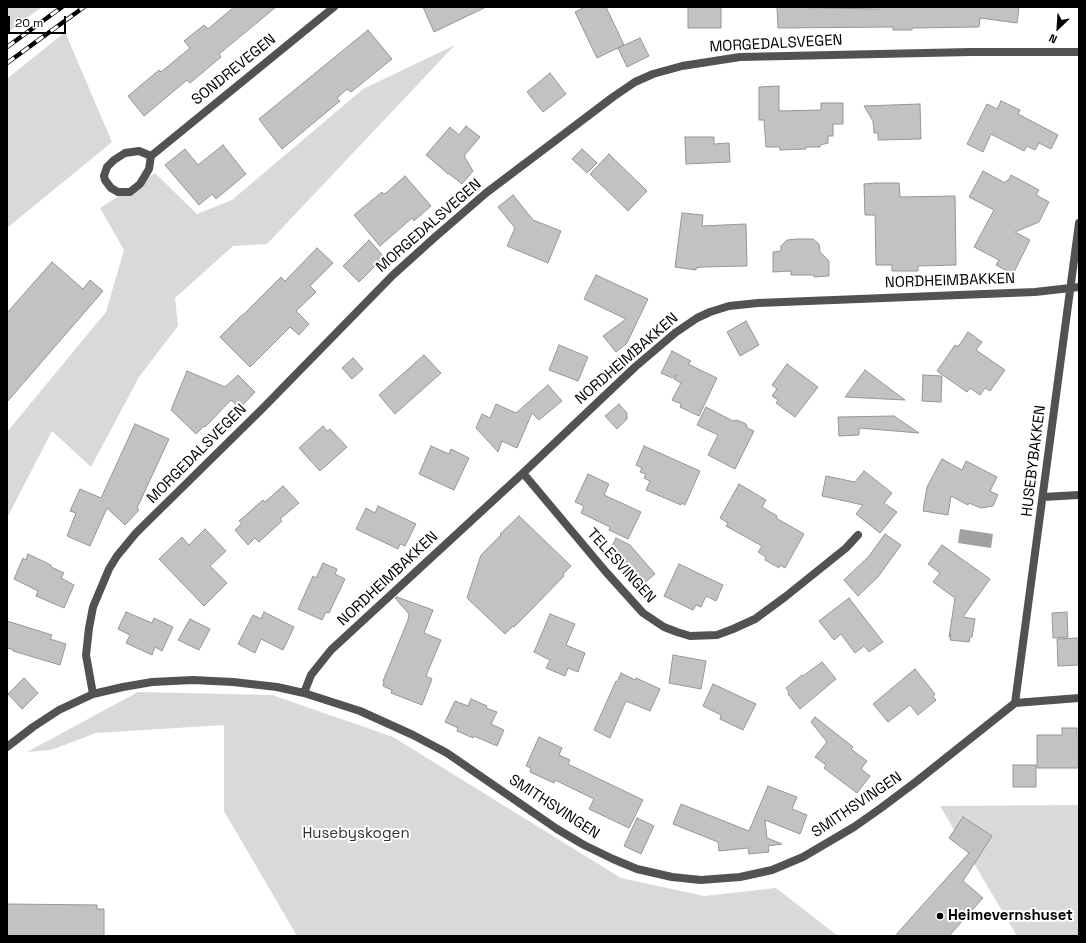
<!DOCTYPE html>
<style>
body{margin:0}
#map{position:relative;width:1086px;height:943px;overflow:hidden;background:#fff;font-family:"Space Grotesk",sans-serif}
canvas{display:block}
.frame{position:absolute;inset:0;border:8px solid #000;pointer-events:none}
.north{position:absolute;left:1038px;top:8px;width:40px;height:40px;-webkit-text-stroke:3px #fff;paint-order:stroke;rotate:205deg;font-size:11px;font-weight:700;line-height:16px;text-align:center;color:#000}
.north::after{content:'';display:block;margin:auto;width:14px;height:18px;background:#000;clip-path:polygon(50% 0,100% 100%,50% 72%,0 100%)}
.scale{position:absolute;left:8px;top:16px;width:58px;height:18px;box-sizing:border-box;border:2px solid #000;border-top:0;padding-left:5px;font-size:12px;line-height:14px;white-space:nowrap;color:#000;-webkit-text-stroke:3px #fff;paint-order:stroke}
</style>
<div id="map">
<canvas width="1086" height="943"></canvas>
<div class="frame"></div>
<div class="north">N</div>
<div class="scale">20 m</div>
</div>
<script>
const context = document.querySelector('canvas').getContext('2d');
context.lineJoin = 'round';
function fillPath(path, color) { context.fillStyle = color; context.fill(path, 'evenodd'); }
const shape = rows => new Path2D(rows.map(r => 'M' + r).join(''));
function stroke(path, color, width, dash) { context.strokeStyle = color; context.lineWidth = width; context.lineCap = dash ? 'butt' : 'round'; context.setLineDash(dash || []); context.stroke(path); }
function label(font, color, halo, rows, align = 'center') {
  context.font = font + ' "Space Grotesk",sans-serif'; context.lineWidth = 4; context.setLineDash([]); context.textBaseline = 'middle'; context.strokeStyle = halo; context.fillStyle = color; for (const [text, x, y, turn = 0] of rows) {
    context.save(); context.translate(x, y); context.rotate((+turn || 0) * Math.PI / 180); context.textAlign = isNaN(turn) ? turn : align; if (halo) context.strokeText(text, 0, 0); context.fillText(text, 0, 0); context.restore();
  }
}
fillPath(shape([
 [7,7,42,7,7,33],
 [65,32,112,142,7,228,7,79],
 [455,45,267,244,233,246,175,298,178,326,139,377,91,467,52,431,7,518,7,432,106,312,124,250,100,208,155,173,197,214,232,200,363,89],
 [138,692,272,695,393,737,621,878,704,896,776,888,838,936,297,936,224,811,224,725,96,733,51,750,27,752],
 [1079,805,1079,936,1017,936,940,806]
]), '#d9d9d9');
fillPath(shape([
 [960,529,993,534,991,548,958,543]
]), '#a0a0a0');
const building = shape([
 [234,7,276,7,219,54,221,57,190,83,187,80,144,116,128,96,159,70,161,72,190,48,184,41,204,25,208,29,234,7],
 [423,7,486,7,434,32,423,7],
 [585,7,606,7,624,45,597,58,575,12,585,7],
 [688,7,721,7,721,28,688,28,688,7],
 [777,7,878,9,878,7,1019,7,1017,23,980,18,979,27,912,28,912,30,893,30,893,27,778,28,777,7],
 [368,30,392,59,351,92,347,89,337,98,340,101,282,149,259,119,368,30],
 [640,38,649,56,627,67,618,48,640,38],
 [550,73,566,94,543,112,527,92,550,73],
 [779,86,779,111,821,110,821,103,843,103,843,124,833,124,833,136,828,136,828,143,820,145,820,147,806,147,806,149,780,150,780,147,766,147,764,120,759,120,759,87,779,86],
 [1001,101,1020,110,1018,114,1058,135,1051,149,1039,143,1035,150,1027,146,1024,151,991,134,983,152,967,144,987,104,997,109,1001,101],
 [920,104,921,139,878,140,878,133,874,133,873,121,864,106,920,104],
 [466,126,480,137,464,156,473,171,462,184,448,173,448,174,426,155,450,127,459,135,466,126],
 [685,137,714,137,714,144,729,143,730,162,686,164,685,137],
 [223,145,246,174,216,199,212,194,199,205,165,165,185,149,198,165,223,145],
 [582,149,597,163,587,173,572,159,582,149],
 [609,154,647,191,628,211,590,174,609,154],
 [983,171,1005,183,1007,180,1008,181,1011,175,1039,190,1036,195,1049,202,1039,222,1015,232,1030,240,1013,274,996,265,999,260,974,247,994,210,969,197,983,171],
 [405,176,431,206,414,221,412,218,380,246,354,215,382,192,383,194,386,193,405,176],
 [876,183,899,183,900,197,955,196,956,265,918,266,918,271,892,271,892,265,876,265,875,215,865,215,864,184,876,183],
 [513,195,533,220,561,231,548,263,507,246,515,228,498,207,513,195],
 [682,213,703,215,702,226,746,224,747,266,702,267,696,268,696,270,675,267,682,213],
 [797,239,813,239,819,244,820,252,829,261,829,276,814,277,814,275,791,275,791,271,773,272,773,252,781,251,781,246,787,240,797,239],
 [369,240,384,257,359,282,343,266,369,240],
 [317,248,333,263,310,286,316,292,296,311,309,324,299,335,290,327,250,367,220,337,242,315,243,315,281,277,285,281,317,248],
 [52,262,83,289,90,280,103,291,7,402,7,313,52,262],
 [596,275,648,299,627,343,616,352,603,336,626,319,584,299,596,275],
 [746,321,759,345,740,356,727,332,746,321],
 [968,332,982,342,976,350,1005,370,990,391,985,388,980,395,970,388,967,392,937,371,955,345,958,347,968,332],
 [559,345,588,357,578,381,549,370,559,345],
 [672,351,691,361,688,364,717,378,699,416,680,407,681,404,672,400,681,383,674,379,676,375,672,378,661,373,672,351],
 [424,355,441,373,395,414,379,395,424,355],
 [353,358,363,369,352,379,342,368,353,358],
 [787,364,818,387,795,417,776,403,778,400,772,396,777,389,772,385,787,364],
 [865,370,905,400,845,397,865,370],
 [187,371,225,387,238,375,255,392,240,408,231,400,205,427,204,426,196,434,171,410,187,371],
 [923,375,942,376,941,402,922,401,923,375],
 [548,385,562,401,539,420,532,413,517,448,502,441,498,452,476,428,482,414,490,418,496,404,516,413,548,385],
 [619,404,627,413,627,419,617,429,605,416,619,404],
 [706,407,733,421,737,420,746,424,747,428,754,431,735,469,708,455,718,435,697,425,706,407],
 [894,416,919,433,859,428,859,435,839,436,838,417,894,416],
 [135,424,169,439,137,508,139,510,125,525,107,508,90,546,67,536,76,513,70,511,80,489,101,498,135,424],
 [323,426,327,431,330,429,347,447,320,471,299,448,323,426],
 [431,446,449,454,451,449,469,458,454,490,419,474,431,446],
 [644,446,700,471,685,505,682,503,681,505,646,490,650,481,644,478,646,474,640,472,642,468,636,465,644,446],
 [942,459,962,470,966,461,997,477,990,491,998,495,993,506,981,508,969,503,968,505,951,496,948,515,923,511,927,487,942,459],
 [864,471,892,493,884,503,897,512,880,533,856,514,863,505,822,496,826,476,855,482,864,471],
 [588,474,609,484,604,495,641,512,628,539,609,530,610,527,581,513,584,506,575,502,588,474],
 [739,484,766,500,762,507,777,516,776,518,804,534,785,568,780,565,779,568,765,560,766,557,758,552,762,546,726,526,728,523,720,518,739,484],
 [283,486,299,503,280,519,282,521,259,542,255,538,248,545,235,530,242,523,239,521,263,500,265,502,283,486],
 [378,506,416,524,405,546,400,544,398,549,356,529,366,508,375,513,378,506],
 [519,516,571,566,563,574,564,576,530,611,514,627,513,626,505,634,467,598,481,555,501,535,500,534,519,516],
 [205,529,226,551,210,566,227,583,204,606,159,559,182,537,189,545,205,529],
 [885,534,901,545,878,577,858,596,844,580,869,556,885,534],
 [616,538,630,545,655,574,642,585,620,559,608,554,616,538],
 [942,545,990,579,963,617,975,619,972,637,970,637,969,642,950,640,951,634,949,637,955,598,933,582,940,573,928,564,942,545],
 [28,554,51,565,51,567,64,573,61,578,74,585,64,608,36,596,38,591,14,579,23,558,26,560,28,554],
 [323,563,337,569,335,574,345,579,329,613,326,612,322,620,298,609,313,576,316,578,323,563],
 [679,564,723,585,716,601,706,596,701,607,696,605,693,610,664,596,679,564],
 [397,597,433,610,424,633,441,640,426,676,432,679,422,705,391,693,392,690,383,686,384,682,383,681,408,620,409,614,395,598,397,597],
 [849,598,883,642,869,652,864,646,855,653,841,634,834,640,819,621,849,598],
 [126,612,152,623,154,618,173,627,162,651,155,647,152,655,126,643,130,635,118,629,126,612],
 [264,612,294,627,283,650,261,639,255,653,238,644,253,615,261,619,264,612],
 [1067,612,1068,637,1053,638,1052,613,1067,612],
 [550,614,575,624,566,645,585,653,578,672,568,668,565,676,546,668,550,660,534,652,550,614],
 [190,619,210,629,199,650,178,640,190,619],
 [7,621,52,635,50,639,66,644,60,665,13,651,14,650,7,648,7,621],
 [1079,638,1079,665,1058,666,1057,639,1079,638],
 [673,655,706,661,701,689,669,683,673,655],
 [822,662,836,679,800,709,788,694,789,692,786,688,802,675,803,676,822,662],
 [915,669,935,694,933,697,936,700,918,715,910,705,888,722,873,704,915,669],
 [621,673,635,680,636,678,660,689,650,711,626,701,610,738,594,730,616,681,617,682,621,673],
 [24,678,38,693,22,709,8,694,24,678],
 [713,684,756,704,743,730,720,719,721,715,703,706,713,684],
 [471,699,487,706,486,708,497,712,491,724,504,730,497,746,474,736,473,738,457,731,458,728,445,722,455,701,468,706,471,699],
 [815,717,853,747,851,749,867,761,861,769,870,776,857,793,824,768,826,765,815,757,827,742,811,722,815,717],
 [1062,728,1077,728,1077,736,1079,736,1079,768,1037,768,1037,735,1062,735,1062,728],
 [539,737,562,748,559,755,570,760,568,764,643,800,629,828,589,809,594,799,555,780,554,783,530,772,531,768,526,766,539,737],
 [1013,765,1036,765,1036,787,1013,787,1013,765],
 [768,786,797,797,792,809,807,815,800,834,765,820,767,838,782,844,768,846,769,852,749,854,748,848,719,851,718,842,673,824,681,804,749,831,768,786],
 [963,817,992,836,963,881,983,898,949,936,895,936,969,853,949,838,963,817],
 [637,818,654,826,641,854,624,846,637,818],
 [7,904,97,905,97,909,104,909,104,936,7,936,7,904]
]);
fillPath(building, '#c2c2c2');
stroke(building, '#969696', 1);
stroke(shape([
 [151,156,139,151,125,153,114,160,107,167,104,176,105,180,111,188,118,192,130,192,140,184,149,169,151,156,334,7],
 [523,473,606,572,643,613,664,627,677,632,690,636,717,635,733,629,755,619,785,597,846,548,858,535],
 [1043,497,1079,495],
 [304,693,311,675,331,650,523,473,635,367,675,333,697,318,710,312,729,306,758,303,1035,292,1079,287],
 [93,694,123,687,152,682,193,680,233,682,277,687,304,693,360,711,413,735,447,753,557,829,584,845,613,859,637,869,672,877,701,880,740,877,772,870,803,857,854,827,881,808,917,781,1015,703],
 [1015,703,1079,223],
 [1015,703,1079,698],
 [7,747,33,727,59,710,93,694,86,655,89,628,93,607,109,569,117,556,136,533,263,408,393,275,434,238,486,193,613,97,635,82,653,74,682,66,740,57,971,52,1079,52]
]), '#525252', 8);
const rail = shape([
 [7,47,62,7],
 [7,63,84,7]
]);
stroke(rail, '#000', 4.5);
stroke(rail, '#fff', 3, [9]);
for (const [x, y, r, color] of [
 [940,916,4,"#000"]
]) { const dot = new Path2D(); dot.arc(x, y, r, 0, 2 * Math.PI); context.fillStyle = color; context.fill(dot); stroke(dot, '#fff', 1.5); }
label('15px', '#000', '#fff', [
 ["MORGEDALSVEGEN",776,44,-3],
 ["SONDREVEGEN",234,70,-39],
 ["MORGEDALSVEGEN",429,226,-41],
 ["NORDHEIMBAKKEN",950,281,-2],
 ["NORDHEIMBAKKEN",627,359,-41],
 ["MORGEDALSVEGEN",197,454,-45],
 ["HUSEBYBAKKEN",1034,461,-83],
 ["TELESVINGEN",621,566,48],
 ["NORDHEIMBAKKEN",388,579,-43],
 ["SMITHSVINGEN",857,805,-34],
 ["SMITHSVINGEN",554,807,33]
]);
label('15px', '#303030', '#fff', [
 ["Husebyskogen",356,834]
]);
label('bold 15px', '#000', '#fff', [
 ["Heimevernshuset",948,916]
], 'left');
</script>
